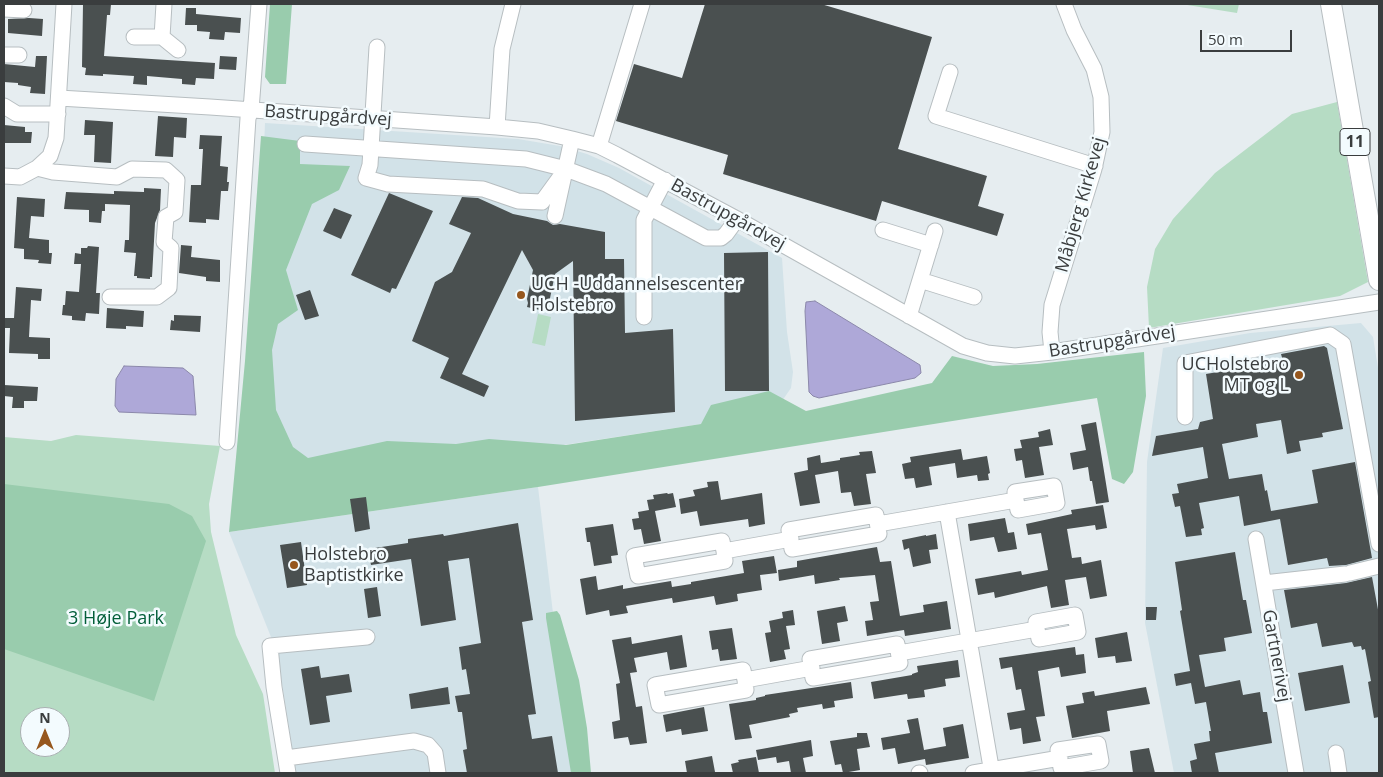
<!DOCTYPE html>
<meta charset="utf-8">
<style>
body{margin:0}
#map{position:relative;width:1383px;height:777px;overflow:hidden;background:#e6edf0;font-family:"Open Sans",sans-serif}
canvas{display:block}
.frame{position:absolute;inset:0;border:5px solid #3a3d3e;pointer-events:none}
.north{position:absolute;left:20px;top:707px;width:50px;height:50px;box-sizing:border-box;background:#f3fbfe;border:1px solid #a9afb1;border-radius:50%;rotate:0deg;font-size:14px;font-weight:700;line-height:20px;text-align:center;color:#3a3d3e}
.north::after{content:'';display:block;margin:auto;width:18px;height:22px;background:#96571e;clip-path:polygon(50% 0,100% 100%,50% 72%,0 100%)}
.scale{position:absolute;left:1200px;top:30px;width:92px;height:22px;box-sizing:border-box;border:2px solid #3a3d3e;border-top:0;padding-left:6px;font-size:15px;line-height:18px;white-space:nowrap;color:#3a3d3e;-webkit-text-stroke:4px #f3fbfe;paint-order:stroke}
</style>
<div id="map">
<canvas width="1383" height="777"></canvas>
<div class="frame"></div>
<div class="north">N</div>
<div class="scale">50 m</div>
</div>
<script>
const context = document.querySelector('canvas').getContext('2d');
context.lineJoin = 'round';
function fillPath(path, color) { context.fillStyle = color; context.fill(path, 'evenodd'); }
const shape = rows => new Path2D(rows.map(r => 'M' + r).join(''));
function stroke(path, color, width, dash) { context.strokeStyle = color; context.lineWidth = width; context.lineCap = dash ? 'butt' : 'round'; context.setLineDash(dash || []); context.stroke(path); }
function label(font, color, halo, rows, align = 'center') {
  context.font = font + ' "Open Sans",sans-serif'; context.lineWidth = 5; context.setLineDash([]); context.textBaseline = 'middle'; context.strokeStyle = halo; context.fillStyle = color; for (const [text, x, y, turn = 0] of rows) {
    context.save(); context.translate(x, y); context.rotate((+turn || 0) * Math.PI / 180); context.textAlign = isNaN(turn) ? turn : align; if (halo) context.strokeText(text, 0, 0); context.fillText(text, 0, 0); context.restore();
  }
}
fillPath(shape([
 [265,123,518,139,560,146,587,154,619,168,782,258,787,332,793,372,791,388,782,401,701,424,321,482,251,450],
 [1361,323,1373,337,1379,374,1379,773,1174,773,1145,623,1147,462,1163,348,1250,333],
 [538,487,572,773,296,773,277,652,229,532]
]), '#d2e2e8');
fillPath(shape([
 [1181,4,1239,4,1237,13],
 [1337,102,1368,282,1340,296,1149,328,1147,287,1155,249,1173,219,1215,173,1292,114],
 [538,314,551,317,545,346,532,343],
 [76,435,220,446,209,504,211,532,236,635,263,694,275,773,4,773,4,437,51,441],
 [30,717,60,717,60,747,30,747]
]), '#b6dcc4');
fillPath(shape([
 [270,4,292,4,286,84,270,84,265,77],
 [261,136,300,141,300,164,350,166,339,190,312,204,286,270,298,310,278,324,272,350,276,410,293,447,308,458,387,441,456,444,489,439,566,445,701,424,711,405,769,391,806,411,932,383,952,356,993,366,1037,364,1144,352,1146,396,1133,472,1124,484,1112,479,1097,398,538,487,229,532,245,361],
 [4,484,169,504,192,516,206,541,154,701,4,649],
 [557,611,560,615,579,680,587,728,591,773,571,773,546,618,546,613]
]), '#99ccad');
const water = shape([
 [815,301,920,365,921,373,915,378,819,398,813,396,809,392,805,311,806,302,815,301],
 [124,366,183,368,193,376,196,415,119,412,115,406,116,379,124,366]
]);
fillPath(water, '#aea8d8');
stroke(water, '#8b88aa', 1);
fillPath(shape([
 [83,4,111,4,110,15,107,15,104,56,215,63,214,79,196,78,195,85,182,84,182,79,147,76,147,85,133,84,134,76,103,74,103,76,85,75,86,68,82,67],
 [705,4,821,4,932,37,898,149,987,176,978,206,1004,214,997,236,882,201,876,221,723,174,728,155,616,121,634,64,682,78],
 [186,8,196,8,196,14,241,18,240,33,225,32,224,40,209,39,210,32,197,31,197,25,185,25],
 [29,18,43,19,42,36,8,33,8,19],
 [36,56,47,56,45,94,30,93,31,87,18,85,18,83,4,82,4,64,35,67],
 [220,56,237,57,236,70,219,69],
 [158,116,187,118,186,138,174,137,173,157,155,156],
 [85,120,113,122,111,163,94,162,95,135,84,135],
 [4,125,25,127,25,132,32,132,31,143,4,143],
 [200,135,222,136,220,166,228,167,227,182,229,182,228,191,221,191,219,220,206,219,206,223,189,222,191,185,201,185,203,149,199,149],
 [144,188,161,189,160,210,155,223,152,277,150,277,150,279,137,278,137,276,134,276,136,253,124,252,125,240,129,240,130,205,105,204,105,211,102,211,101,223,89,222,89,210,64,209,66,192,114,194,114,191,144,192],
 [389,193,433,211,396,289,392,288,390,293,351,275],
 [17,197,45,199,44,217,31,216,29,238,49,240,49,253,52,253,51,264,38,263,39,260,24,259,24,249,14,248],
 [462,197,478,198,513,214,547,221,553,225,560,224,605,232,605,259,624,259,625,333,673,329,675,412,575,421,573,261,555,274,549,303,545,305,544,311,527,307,528,303,527,299,533,270,522,250,462,374,489,386,484,397,440,378,449,358,412,341,435,282,452,272,471,233,449,224],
 [334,208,352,215,341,239,323,231],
 [181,245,192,246,191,257,220,260,220,282,206,281,206,277,179,273],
 [88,246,99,247,96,293,100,293,99,314,86,313,85,321,72,320,72,316,62,315,63,305,65,305,66,291,79,292,81,264,74,264,75,253,81,254,81,248,87,248],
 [768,252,769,391,725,391,724,253],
 [16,287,42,289,41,301,31,300,29,337,50,338,50,359,38,359,38,354,9,353,10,328,4,328,4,318,14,318],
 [310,290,319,316,305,320,296,295],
 [107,308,144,311,143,327,126,326,126,329,106,328],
 [174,315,201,316,200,332,170,330,171,320,174,321],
 [1324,346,1327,348,1329,358,1343,429,1322,433,1323,437,1299,441,1301,451,1287,454,1281,420,1256,424,1258,437,1222,444,1229,479,1262,474,1265,491,1267,490,1271,511,1318,503,1312,470,1355,462,1372,558,1346,565,1329,566,1327,558,1288,565,1280,519,1244,526,1239,496,1199,503,1204,528,1201,529,1202,535,1186,537,1180,506,1175,507,1172,494,1179,493,1177,484,1208,478,1203,447,1152,456,1156,436,1198,429,1200,422,1213,419,1206,374,1283,361,1281,354],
 [4,385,38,387,37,401,24,401,24,408,12,408,13,397,4,396],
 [1096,422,1109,502,1096,504,1092,481,1090,481,1088,467,1073,470,1070,453,1086,450,1081,425],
 [1050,429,1053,445,1039,447,1044,475,1025,478,1022,460,1016,461,1014,449,1022,448,1020,440,1039,437,1038,432],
 [961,449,963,460,987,456,990,473,988,474,989,480,978,481,977,475,957,478,955,463,929,467,932,485,916,488,914,478,905,479,902,464,911,462,910,457],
 [872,451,876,473,866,474,871,504,854,506,851,492,841,493,838,471,815,475,820,503,800,506,794,473,808,470,807,458,820,455,821,463,840,460,840,458,860,455,859,452],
 [718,481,721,500,762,493,765,524,749,527,748,519,700,526,697,511,681,514,679,499,695,496,693,490,708,487,707,482],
 [667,493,668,494,673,493,676,507,655,511,661,541,644,544,641,529,634,530,632,519,639,518,638,512,649,510,647,500,654,499,653,495],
 [366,497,370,529,355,532,350,499],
 [1103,505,1107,528,1096,530,1095,525,1067,529,1072,558,1081,557,1082,564,1101,560,1107,596,1090,599,1086,577,1065,580,1069,605,1051,608,1047,586,995,598,994,592,978,595,975,579,1021,571,1022,575,1048,570,1041,533,1028,535,1026,524,1072,514,1071,510],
 [1005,518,1008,533,1014,532,1017,549,998,552,994,537,970,541,968,524],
 [518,523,533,620,522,622,536,714,528,715,532,739,552,736,558,773,467,773,463,750,467,749,462,712,458,712,455,696,470,694,466,669,462,670,459,647,481,643,469,558,448,561,456,620,421,626,411,559,371,565,368,549,408,543,408,539,443,534,444,536],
 [613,524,618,555,611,556,612,563,594,566,590,542,587,542,585,528],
 [936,534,938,549,929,550,931,563,913,567,909,548,904,550,902,540,926,535,926,536],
 [301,542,307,585,287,588,280,545],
 [877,547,880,562,891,561,900,616,924,612,923,605,947,601,951,629,905,636,904,630,867,636,865,621,873,620,870,602,879,601,875,575,839,578,840,580,815,584,814,575,779,581,778,570,797,567,797,561],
 [1235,552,1243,600,1246,600,1252,633,1224,638,1226,651,1199,655,1205,687,1240,680,1243,695,1260,692,1263,712,1267,712,1272,743,1215,753,1219,773,1192,773,1190,761,1197,759,1194,744,1210,741,1209,731,1211,731,1206,702,1195,704,1191,683,1176,686,1174,674,1190,671,1180,611,1182,610,1175,562],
 [774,556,777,573,760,575,762,590,737,594,738,601,716,605,714,596,673,603,672,598,626,606,628,613,610,616,609,610,586,615,580,579,596,576,598,590,623,585,623,589,671,581,672,587,691,584,691,582,744,573,742,561],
 [1372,577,1379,615,1379,717,1374,718,1368,682,1371,681,1365,649,1362,650,1361,646,1354,647,1352,642,1322,647,1317,623,1291,628,1284,590,1346,583],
 [377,587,381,616,368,618,364,589],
 [845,606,848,621,837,623,840,641,822,644,817,611],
 [1146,607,1157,607,1156,620,1146,620],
 [793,610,795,625,786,626,790,649,784,650,786,659,770,662,765,633,771,632,769,621,783,618,782,612],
 [732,628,737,659,720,661,718,649,712,650,709,631],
 [1127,632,1132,661,1116,663,1115,656,1098,658,1095,638],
 [682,635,687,667,670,670,667,652,634,658,637,672,630,673,636,707,642,706,647,743,630,745,628,737,614,739,612,722,620,720,616,684,620,683,612,640,631,637,632,644],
 [1075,647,1076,655,1084,654,1086,673,1061,677,1059,667,1038,671,1045,716,1036,717,1041,741,1023,744,1021,728,1010,730,1007,713,1025,710,1021,689,1016,690,1012,667,1001,669,999,658],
 [958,660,960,677,945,679,946,686,924,690,925,697,908,699,907,694,874,699,871,682,912,675,912,674,918,672,917,666],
 [1343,665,1350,703,1305,711,1298,673],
 [319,666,321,678,349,674,352,692,326,696,330,722,310,725,301,669],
 [851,682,853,698,834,701,835,707,823,709,822,704,797,708,798,712,789,714,790,717,749,725,752,738,735,740,729,704,756,700,756,698,765,696,765,695],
 [448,687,450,704,411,709,409,694],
 [1146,687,1150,704,1107,711,1110,731,1072,738,1066,706,1084,703,1082,693,1094,691,1095,696],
 [704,707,708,731,682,735,681,729,666,732,663,715],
 [918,718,924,750,946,746,943,728,963,724,969,758,926,765,925,759,898,764,895,748,883,750,881,738,910,733,907,720],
 [857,733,867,733,870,747,857,749,860,770,843,773,841,764,835,765,830,741,857,737],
 [811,740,813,756,803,758,806,773,791,773,789,761,777,763,776,757,758,760,756,750],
 [1149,748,1155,773,1133,773,1130,751],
 [712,756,715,772,687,773,685,761],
 [756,757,759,773,733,773,731,764,739,762,738,760]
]), '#4a5050');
const minor = shape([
 [4,9,24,10],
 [134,37,162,37,164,4],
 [162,37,178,50],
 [377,47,370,165,366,178,388,184,483,189,518,201,542,202,566,169],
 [4,55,19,55],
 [950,72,936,116,1095,166],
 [59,98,210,107,497,127,538,131,572,139,599,146,617,155,737,219,963,346,987,353,1015,356,1052,352,1379,302],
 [4,106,17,114,58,114],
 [497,127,502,49,513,4],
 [305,144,526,159,566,169,606,184,706,238,721,238,726,234,737,219],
 [599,146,642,4],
 [37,168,53,172,117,177,132,169,166,170,177,180,175,212,166,217,164,242,171,248,169,288,157,297,110,297],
 [4,176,20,177,37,168,50,156,56,138,64,4],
 [555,216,572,139],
 [883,230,931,245],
 [920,280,974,297],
 [909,316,935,231],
 [644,317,644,220,665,180],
 [1052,352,1050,332,1052,305,1094,169,1102,132,1101,97,1094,69,1074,30,1064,4],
 [1185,417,1185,363,1330,335,1343,344,1379,544],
 [227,442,248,118,251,110,259,4],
 [947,512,992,773],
 [876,515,879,534,792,549,789,530,876,515],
 [878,524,1016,500,1018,510,1057,503,1054,486,1015,492,1016,500],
 [1256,539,1296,773],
 [724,551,725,561,638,576,634,556,722,541,724,551,791,539],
 [1350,573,1379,566],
 [1264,583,1345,574],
 [897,644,900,663,813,678,810,659,897,644],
 [899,653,1037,629,1039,639,1078,632,1075,615,1036,622,1037,629],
 [745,680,746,690,659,705,655,685,743,670,745,680,812,668],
 [1098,744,1101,761,1061,768,1058,750,1098,744],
 [1336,753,1339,773],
 [286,758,414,741,428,745,435,753,438,773],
 [288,773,274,687,270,646,367,637],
 [919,773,920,773],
 [973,773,1060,758]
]);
const major = shape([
 [1331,4,1379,280]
]);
stroke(minor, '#b7bec1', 17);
stroke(major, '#b7bec1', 22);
stroke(minor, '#fff', 15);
stroke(major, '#fff', 20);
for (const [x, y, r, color] of [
 [521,295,5,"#96571e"],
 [1299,375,5,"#96571e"],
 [294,565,5,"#96571e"]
]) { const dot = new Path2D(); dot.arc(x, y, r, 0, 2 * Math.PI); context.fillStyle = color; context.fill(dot); stroke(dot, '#f3fbfe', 2); }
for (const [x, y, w] of [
 [1355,142,30]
]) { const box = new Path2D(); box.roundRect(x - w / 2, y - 13.5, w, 27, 4); context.fillStyle = '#f3fbfe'; context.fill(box); stroke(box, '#3a3d3e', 1); }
label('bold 16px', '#3a3d3e', null, [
 ["11",1355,142]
]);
label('18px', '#3a3d3e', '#f3fbfe', [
 ["Bastrupgårdvej",328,116,4],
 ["Måbjerg Kirkevej",1081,205,-74],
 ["Bastrupgårdvej",728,215,29],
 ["Bastrupgårdvej",1112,342,-9],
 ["Gartnerivej",1276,656,80]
]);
label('18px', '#3a3d3e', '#f3fbfe', [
 ["UCH -Uddannelsescenter",531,285],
 ["Holstebro",531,306],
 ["UCHolstebro",1289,365,"right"],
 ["MT og L",1289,386,"right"],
 ["Holstebro",304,555],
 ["Baptistkirke",304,576]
], 'left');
label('18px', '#025e39', '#f3fbfe', [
 ["3 Høje Park",116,619]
]);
</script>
